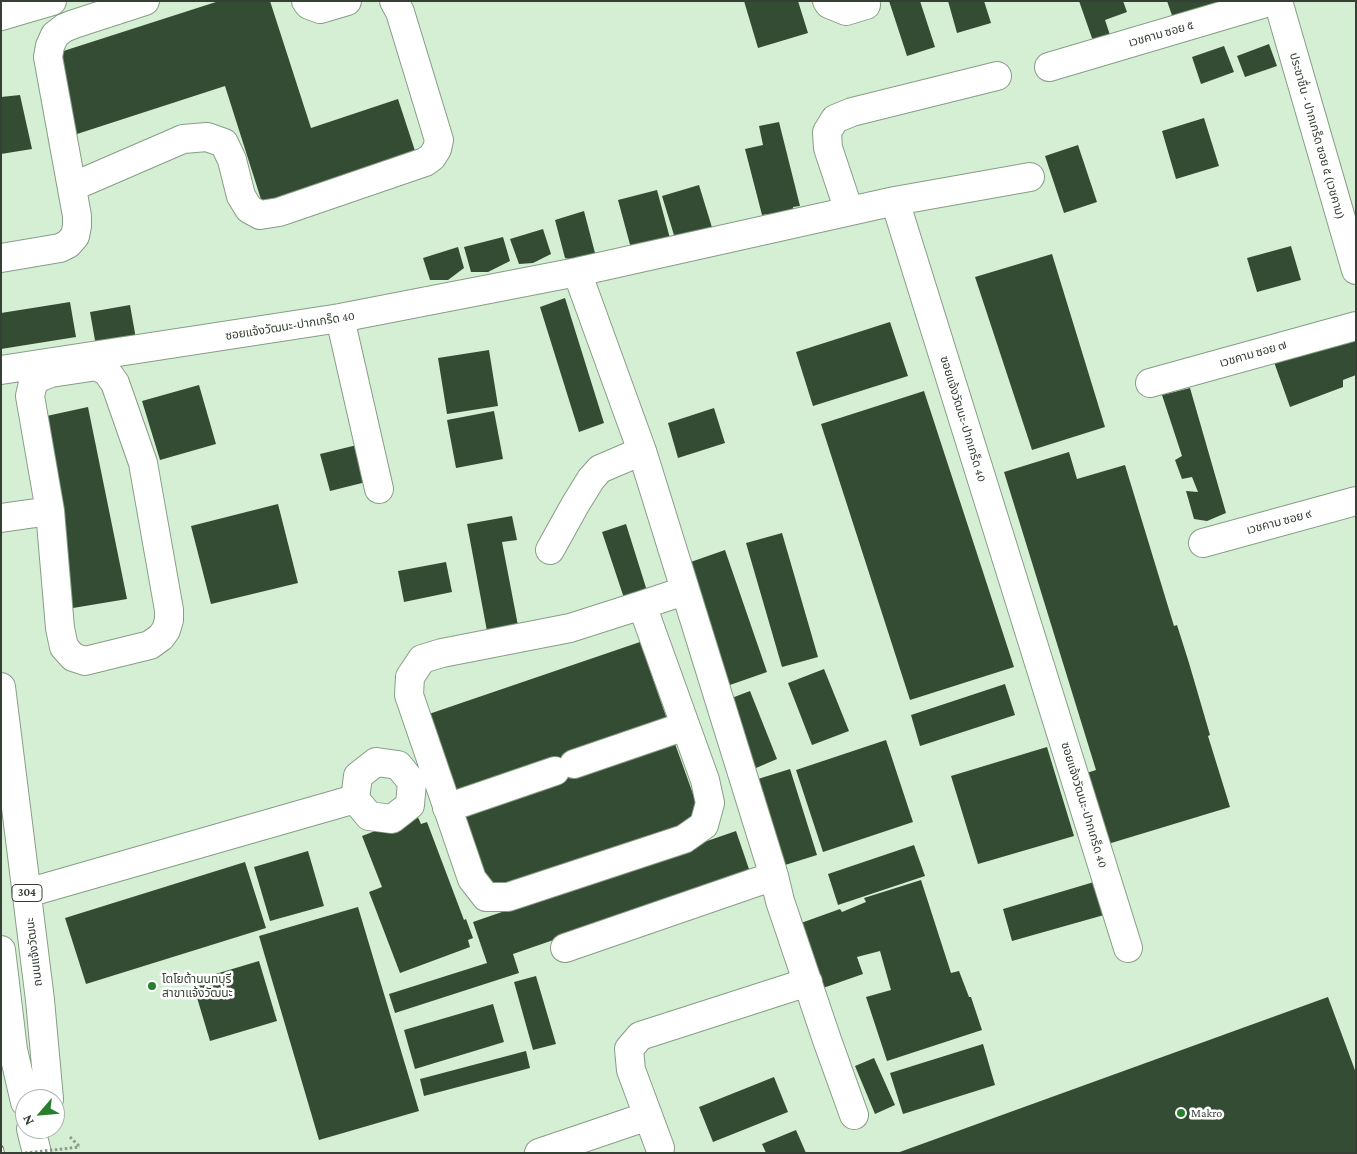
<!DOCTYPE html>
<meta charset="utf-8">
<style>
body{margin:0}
#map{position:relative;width:1357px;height:1154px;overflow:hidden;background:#d5efd4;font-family:"Crimson Pro",serif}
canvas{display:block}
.frame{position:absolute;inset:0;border:2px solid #353f34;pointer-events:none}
.north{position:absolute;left:15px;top:1089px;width:50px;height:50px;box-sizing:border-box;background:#fff;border:1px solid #aeb2ae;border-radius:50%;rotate:243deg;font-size:14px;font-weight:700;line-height:20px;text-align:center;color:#353f34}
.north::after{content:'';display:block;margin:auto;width:18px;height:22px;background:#287f2d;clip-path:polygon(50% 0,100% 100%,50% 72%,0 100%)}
</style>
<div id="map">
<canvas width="1357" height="1154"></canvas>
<div class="frame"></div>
<div class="north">N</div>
</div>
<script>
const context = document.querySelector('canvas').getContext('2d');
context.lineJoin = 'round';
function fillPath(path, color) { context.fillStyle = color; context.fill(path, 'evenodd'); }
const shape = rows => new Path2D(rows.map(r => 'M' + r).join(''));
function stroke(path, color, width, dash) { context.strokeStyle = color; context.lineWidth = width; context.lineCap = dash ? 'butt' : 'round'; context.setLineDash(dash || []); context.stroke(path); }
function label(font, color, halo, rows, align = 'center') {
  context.font = font + ' "Crimson Pro","Noto Sans Thai",serif'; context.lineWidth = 5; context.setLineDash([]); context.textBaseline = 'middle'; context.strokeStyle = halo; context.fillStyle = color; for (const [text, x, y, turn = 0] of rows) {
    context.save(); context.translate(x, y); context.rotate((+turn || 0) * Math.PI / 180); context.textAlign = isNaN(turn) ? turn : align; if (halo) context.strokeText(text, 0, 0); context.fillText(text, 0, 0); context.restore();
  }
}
fillPath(shape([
 [219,1,270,1,311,128,398,99,419,163,265,212,225,86,77,134,51,55],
 [744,1,798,1,808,33,758,48],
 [889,1,920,1,935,47,907,56],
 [948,1,984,1,991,23,957,33],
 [1079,1,1123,1,1127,12,1105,20,1110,35,1093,41],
 [1167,1,1250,1,1175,24],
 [1269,44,1277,66,1245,77,1237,56],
 [1224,46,1234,72,1201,84,1192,57],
 [20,95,32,149,1,154,1,97],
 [1204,118,1219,166,1176,179,1162,131],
 [779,122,800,206,793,207,794,215,770,221,768,214,762,215,745,149,763,145,759,126],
 [1078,145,1097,202,1064,213,1045,156],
 [699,185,714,234,677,245,662,196],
 [657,190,671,242,632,252,618,200],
 [584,211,595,253,581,262,565,258,555,220],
 [543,229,551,254,533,263,519,264,510,239],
 [503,237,510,261,488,272,471,272,464,247],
 [1291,246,1301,280,1257,292,1247,258],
 [458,247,464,268,448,280,430,280,423,258],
 [1052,254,1105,427,1032,450,975,277],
 [565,298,604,423,579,432,540,307],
 [70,302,76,337,1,349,1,313],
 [130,305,136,339,96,346,90,312],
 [890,322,908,376,813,406,796,352],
 [1356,340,1356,375,1343,380,1343,387,1290,407,1274,362],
 [489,350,498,406,447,414,438,358],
 [199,385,216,444,160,460,142,401],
 [1190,388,1226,513,1207,521,1194,519,1186,491,1198,492,1192,477,1182,479,1175,460,1182,456,1162,395],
 [924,391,1014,667,910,700,821,424],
 [88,407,127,599,73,608,42,417],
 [714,408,725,443,678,458,668,423],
 [494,411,503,459,456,468,447,420],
 [357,445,366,482,330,491,320,454],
 [1069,452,1077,479,1125,465,1174,626,1177,625,1189,663,1210,735,1208,736,1230,807,1098,847,1077,776,1096,770,1004,472],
 [278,504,298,583,211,604,191,526],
 [512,516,517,540,502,542,520,636,489,642,467,524],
 [626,524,648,594,625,601,602,532],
 [782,533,818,657,782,667,746,543],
 [725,550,767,672,727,686,685,564],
 [446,562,452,592,404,602,398,571],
 [640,642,668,722,454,795,426,715],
 [824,669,849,731,812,745,788,683],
 [1005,684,1015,715,920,746,911,715],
 [750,691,777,759,756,768,729,699],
 [886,740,913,822,823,852,796,770],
 [674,741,702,819,489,894,461,816],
 [1047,747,1074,836,978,864,951,776],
 [790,769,817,855,785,865,758,779],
 [417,815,421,824,427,822,464,920,466,919,473,938,468,940,470,947,400,973,369,892,382,887,362,836],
 [736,831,750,872,513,954,519,973,395,1013,389,994,487,963,473,922],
 [914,845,925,876,838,905,828,874],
 [308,851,324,906,270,921,254,867],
 [245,862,266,928,86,984,65,918],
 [921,880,951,973,959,971,969,997,971,997,982,1030,887,1061,866,997,891,990,880,951,857,957,863,974,823,988,801,923,840,909,842,912,866,902,864,898],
 [1094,882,1104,915,1012,941,1003,909],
 [358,907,419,1111,319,1140,259,936],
 [259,961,277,1021,210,1041,192,981],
 [536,976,556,1044,533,1050,514,982],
 [1328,997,1356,1073,1356,1153,897,1153],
 [493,1004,504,1042,415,1069,404,1030],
 [983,1044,995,1085,903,1114,890,1073],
 [526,1051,530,1068,424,1096,420,1079],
 [874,1058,895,1105,875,1114,855,1066],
 [774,1077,788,1112,713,1142,699,1107],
 [796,1130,806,1153,766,1153,762,1144]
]), '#344c33');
const minor = shape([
 [306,1,309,5,320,9,347,1],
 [827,1,829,4,846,11,866,5],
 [1278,1,1356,270],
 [1,16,52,1],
 [1049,67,1272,1],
 [72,187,183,139,207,137,224,143,232,160,241,196,249,209,260,215,279,212,425,162,432,157,437,149,439,140,400,12,394,1],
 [895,201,1030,177],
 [849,211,828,148,827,132,835,119,852,112,997,76],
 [1,258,60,248,68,244,75,236,77,226,77,216,48,57,50,46,55,35,64,28,74,24,145,1],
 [577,272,642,451,774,876,780,901,827,1040,854,1115],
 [340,318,379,489],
 [97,366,107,372,115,383,143,463,169,610,169,620,166,630,161,637,150,645,85,661,73,657,64,647,60,628,50,511,30,396,33,383,40,377,51,373,97,366],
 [1,370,340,318,577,272,895,201,1128,948],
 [1150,383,1356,326],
 [1,518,50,511],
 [1203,543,1356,501],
 [550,550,575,505,591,479,600,469,642,451],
 [642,605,705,780,710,803,704,825,684,839,508,897,486,897,472,879,409,695,410,677,422,659,442,653,570,628,642,605,684,591],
 [376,762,398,765,412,782,410,805,392,819,369,816,355,799,358,776,376,762],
 [574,764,685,726],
 [447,808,555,771],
 [27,893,355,799],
 [565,948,774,876],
 [660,1148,631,1070,629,1049,640,1036,808,982],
 [539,1153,648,1116]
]);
const major = shape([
 [1,687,40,1000,49,1099],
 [1,950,13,1050,25,1102],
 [31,1129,37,1153]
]);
stroke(minor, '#869e85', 30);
stroke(major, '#869e85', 30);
stroke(shape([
 [70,1137,80,1147]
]), '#889b87', 3, [2.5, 2.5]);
stroke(minor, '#fff', 28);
stroke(major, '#fff', 28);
const rail = shape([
 [1,1148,2,1153]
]);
stroke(rail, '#556254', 5.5);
stroke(rail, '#fff', 4, [11]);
stroke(shape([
 [25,1153,80,1147]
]), '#889b87', 3, [2.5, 2.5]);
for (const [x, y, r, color] of [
 [152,986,5,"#287f2d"],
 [1181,1113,5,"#287f2d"]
]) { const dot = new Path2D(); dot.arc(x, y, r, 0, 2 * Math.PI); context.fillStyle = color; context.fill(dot); stroke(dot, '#fff', 2); }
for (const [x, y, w] of [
 [27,893,30]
]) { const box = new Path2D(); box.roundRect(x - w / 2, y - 8.5, w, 17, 4); context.fillStyle = '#fff'; context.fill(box); stroke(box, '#353f34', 1); }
label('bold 11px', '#353f34', null, [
 ["304",27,893]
]);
label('12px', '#353f34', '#fff', [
 ["เวชคาม ซอย ๕",1161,34,-16],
 ["ประชาชื่น - ปากเกร็ด ซอย ๕ (เวชคาม)",1317,136,74],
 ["ซอยแจ้งวัฒนะ-ปากเกร็ด 40",290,326,-9],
 ["เวชคาม ซอย ๗",1253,354,-16],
 ["ซอยแจ้งวัฒนะ-ปากเกร็ด 40",963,419,73],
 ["เวชคาม ซอย ๙",1279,522,-15],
 ["ซอยแจ้งวัฒนะ-ปากเกร็ด 40",1084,805,73],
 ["ถนนแจ้งวัฒนะ",34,952,-97]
]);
label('12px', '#353f34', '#fff', [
 ["โตโยต้านนทบุรี",162,979],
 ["สาขาแจ้งวัฒนะ",162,993],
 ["Makro",1191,1113]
], 'left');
</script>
